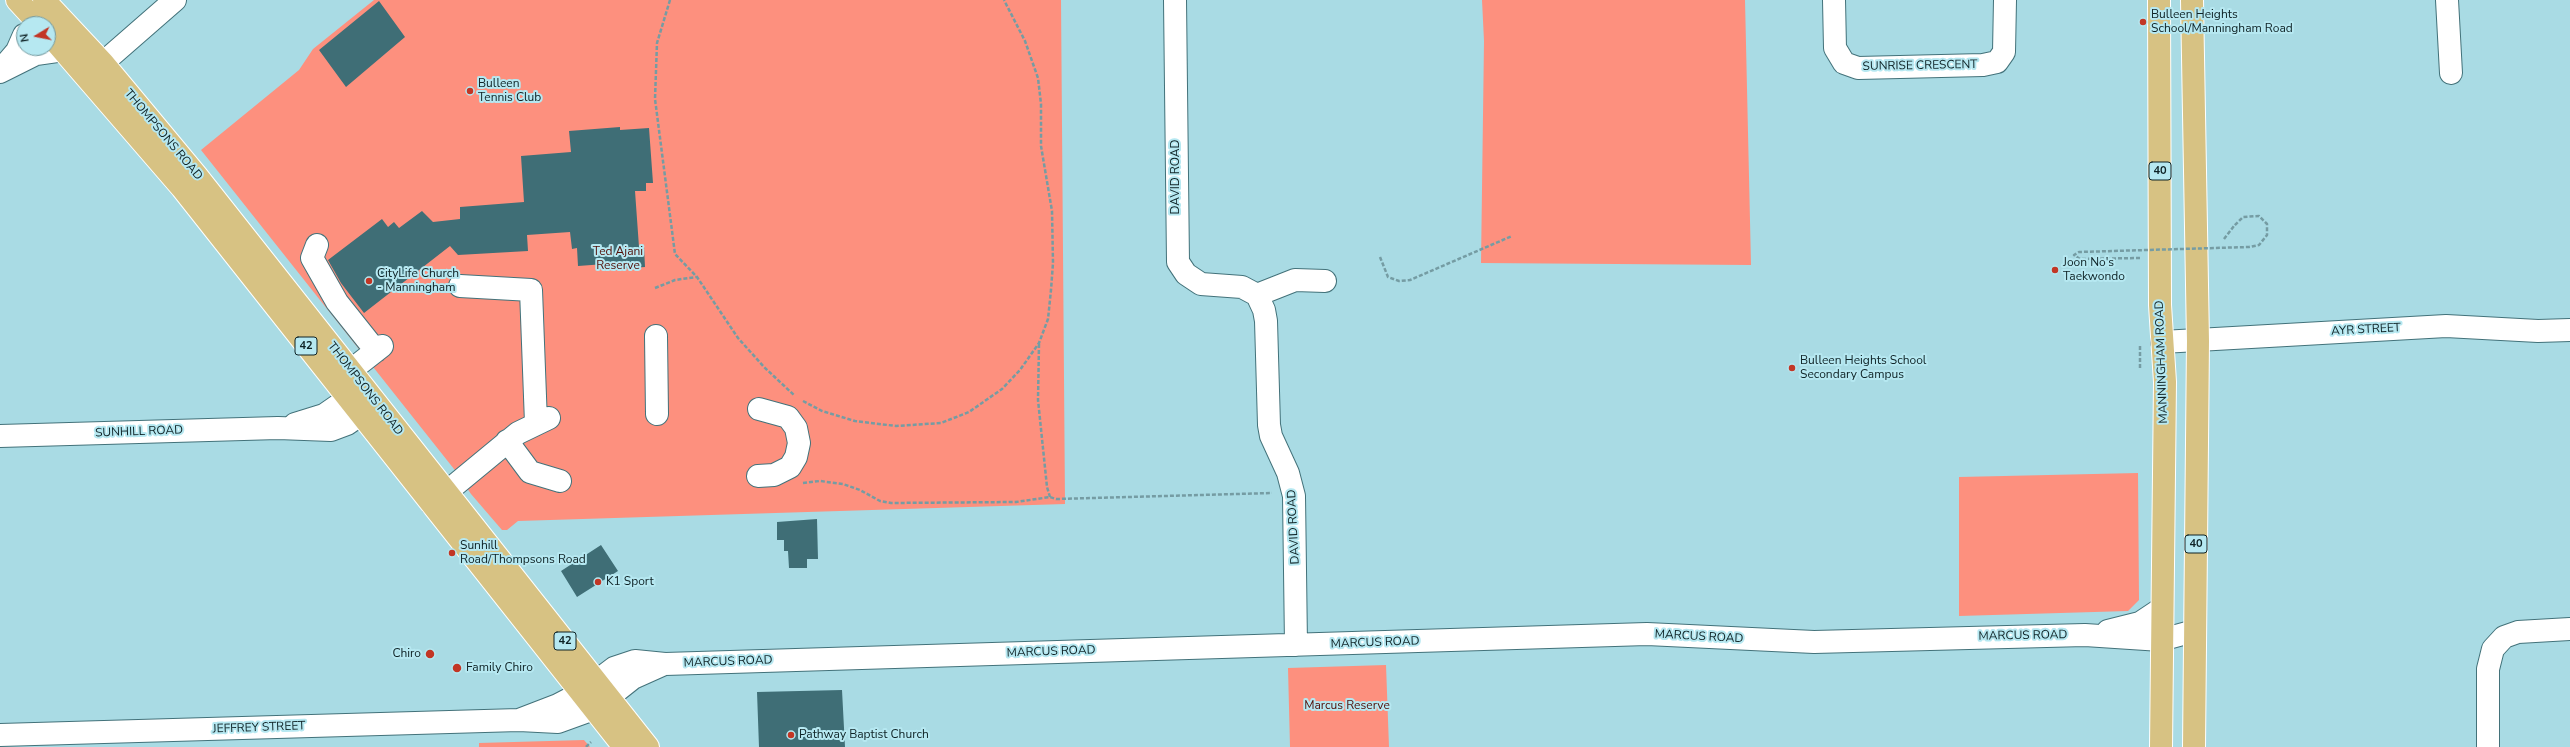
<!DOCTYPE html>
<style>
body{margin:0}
#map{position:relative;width:2570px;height:747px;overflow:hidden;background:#a9dbe4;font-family:"Nunito Sans",sans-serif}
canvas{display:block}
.north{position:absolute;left:16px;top:16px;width:40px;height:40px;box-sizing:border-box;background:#b6e8f1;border:1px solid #73999f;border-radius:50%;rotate:260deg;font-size:11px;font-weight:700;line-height:16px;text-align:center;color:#0e2225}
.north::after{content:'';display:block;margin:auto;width:14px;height:18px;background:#c23625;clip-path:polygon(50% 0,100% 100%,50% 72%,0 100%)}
</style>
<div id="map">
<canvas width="2570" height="747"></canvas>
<div class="north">N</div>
</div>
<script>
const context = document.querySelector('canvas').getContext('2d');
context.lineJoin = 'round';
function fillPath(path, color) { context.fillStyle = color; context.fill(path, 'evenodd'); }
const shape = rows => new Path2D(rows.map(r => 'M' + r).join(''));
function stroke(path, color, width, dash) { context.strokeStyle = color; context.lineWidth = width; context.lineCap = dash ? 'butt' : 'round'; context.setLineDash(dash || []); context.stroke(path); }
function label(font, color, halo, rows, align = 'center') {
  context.font = font + ' "Nunito Sans",sans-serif'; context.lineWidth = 4; context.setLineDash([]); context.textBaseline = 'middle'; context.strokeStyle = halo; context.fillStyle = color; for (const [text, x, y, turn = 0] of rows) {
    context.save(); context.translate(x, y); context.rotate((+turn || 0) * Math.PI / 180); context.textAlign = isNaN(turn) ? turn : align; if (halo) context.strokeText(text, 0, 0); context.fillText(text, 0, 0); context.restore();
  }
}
fillPath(shape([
 [374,0,1061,0,1065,504,518,521,507,530,502,530,471,494,454,469,201,150,299,70,313,49],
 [1482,0,1745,0,1751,265,1481,263,1484,41],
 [2138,473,2139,600,2128,611,1959,616,1959,477],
 [1386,665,1389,747,1290,747,1288,668],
 [584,740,590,747,479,747,479,743]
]), '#fd907e');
fillPath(shape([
 [379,1,405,37,346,87,319,50],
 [620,127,620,130,649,128,653,183,646,183,646,191,635,191,639,247,644,247,645,267,605,270,605,264,578,266,577,248,572,249,570,232,527,235,528,251,458,255,450,246,364,313,341,283,328,260,382,219,388,227,394,222,399,228,422,211,433,222,460,219,460,207,524,202,521,156,571,152,569,131],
 [817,519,818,559,807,559,807,568,789,568,788,551,784,551,784,540,777,540,777,522],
 [601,545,618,571,577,597,561,571],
 [842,690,845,747,759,747,757,692]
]), '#3f6e76');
const minor = shape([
 [1175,0,1178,262,1186,274,1201,284,1242,287,1257,295],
 [1834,0,1835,48,1844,63,1858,68,1983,65,1997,62,2004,52,2005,0],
 [2447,0,2451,73],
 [1,70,17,51,24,35],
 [0,72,36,54,64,50],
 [89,75,175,0],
 [317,245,312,258,337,302,376,351],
 [460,286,531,290,536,423],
 [656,336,657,414],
 [2162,342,2446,326,2538,331,2570,330],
 [336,382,382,346],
 [295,424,324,415,363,388],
 [0,436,278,428,331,430,347,424,376,404],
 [507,441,530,472,560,481],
 [758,476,774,475,790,467,796,457,799,443,796,428,788,417,759,409],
 [432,504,518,433,549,418],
 [2108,631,2140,623,2161,609],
 [1296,645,1294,496,1288,473,1271,436,1269,425,1266,321,1264,310,1257,295,1295,280,1325,281],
 [519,720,558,705,581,693,614,668,635,661,665,664,1647,634,1814,642,2085,635,2161,640,2194,631],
 [0,735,519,720,558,722,594,709,633,678,662,665],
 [2488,747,2488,669,2493,649,2504,637,2518,632,2570,629]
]);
const major = shape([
 [17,0,39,24],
 [44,0,103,63,197,176,648,747],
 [2159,0,2160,305,2165,382,2161,747],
 [2192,0,2198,341,2194,747],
 [48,33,182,188,624,747]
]);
stroke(minor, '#43727a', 24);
stroke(major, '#fff', 24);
stroke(shape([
 [670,0,657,43,655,99,675,254,697,277,738,338,764,367,795,396],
 [2224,239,2234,226],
 [1380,257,1388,277,1399,281,1410,280,1512,236],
 [655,288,675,280,696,277],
 [1039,344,1038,400,1047,487,1050,497],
 [2140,346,2140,368],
 [803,401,822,411,855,421,896,426,941,423,969,412,1002,389,1020,370,1039,343,1048,319,1051,290,1053,263,1052,211,1041,146,1041,104,1038,78,1025,41,1004,0],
 [803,483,820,481,843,484,860,490,880,501,891,503,1016,502,1050,497,1056,499,1272,493],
 [586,747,591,742]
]), '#759ca3', 2.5, [4, 2]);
stroke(minor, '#fff', 22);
stroke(major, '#d7c283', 22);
stroke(shape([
 [2140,258,2080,259,2074,255,2079,252,2249,247,2259,245,2267,235,2267,224,2259,216,2243,217,2234,226]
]), '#759ca3', 2.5, [4, 2]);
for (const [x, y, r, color] of [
 [2143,22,4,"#c23625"],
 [470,91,4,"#c23625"],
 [2055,270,4,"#c23625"],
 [369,281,4,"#c23625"],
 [1792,368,4,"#c23625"],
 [452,553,4,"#c23625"],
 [598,582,4,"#c23625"],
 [430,654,5,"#c23625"],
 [457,668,5,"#c23625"],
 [791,735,4,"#c23625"]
]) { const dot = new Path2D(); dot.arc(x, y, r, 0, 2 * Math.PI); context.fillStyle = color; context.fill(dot); stroke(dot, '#b6e8f1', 1.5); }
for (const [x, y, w] of [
 [2160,171,22],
 [306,346,22],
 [2196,544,22],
 [565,641,22]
]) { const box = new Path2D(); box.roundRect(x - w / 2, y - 9, w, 18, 3); context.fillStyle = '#b6e8f1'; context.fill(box); stroke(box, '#0e2225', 1); }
label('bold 11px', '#0e2225', null, [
 ["40",2160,171],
 ["42",306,346],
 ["40",2196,544],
 ["42",565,641]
]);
label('12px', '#0e2225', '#b6e8f1', [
 ["Bulleen Heights",2151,15],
 ["School/Manningham Road",2151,29],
 ["Bulleen",478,84],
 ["Tennis Club",478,98],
 ["Joon No's",2063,263],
 ["Taekwondo",2063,277],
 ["CityLife Church",377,274],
 ["- Manningham",377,288],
 ["Bulleen Heights School",1800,361],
 ["Secondary Campus",1800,375],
 ["Sunhill",460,546],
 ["Road/Thompsons Road",460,560],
 ["K1 Sport",606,582],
 ["Chiro",421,654,"right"],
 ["Family Chiro",466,668],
 ["Pathway Baptist Church",799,735]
], 'left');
label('12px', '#0e2225', '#b6e8f1', [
 ["SUNRISE CRESCENT",1920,66,-1],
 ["THOMPSONS ROAD",163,135,50],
 ["DAVID ROAD",1176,177,-90],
 ["AYR STREET",2366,330,-3],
 ["MANNINGHAM ROAD",2162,362,-92],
 ["THOMPSONS ROAD",365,389,52],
 ["SUNHILL ROAD",139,432,-2],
 ["DAVID ROAD",1294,527,-93],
 ["MARCUS ROAD",2023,636,-1],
 ["MARCUS ROAD",1699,637,3],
 ["MARCUS ROAD",1375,643,-2],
 ["MARCUS ROAD",1051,652,-2],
 ["MARCUS ROAD",728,662,-2],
 ["JEFFREY STREET",259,728,-2]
]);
label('12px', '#510d06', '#b6e8f1', [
 ["Ted Ajani",618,252],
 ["Reserve",618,266],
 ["Marcus Reserve",1347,706]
]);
</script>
